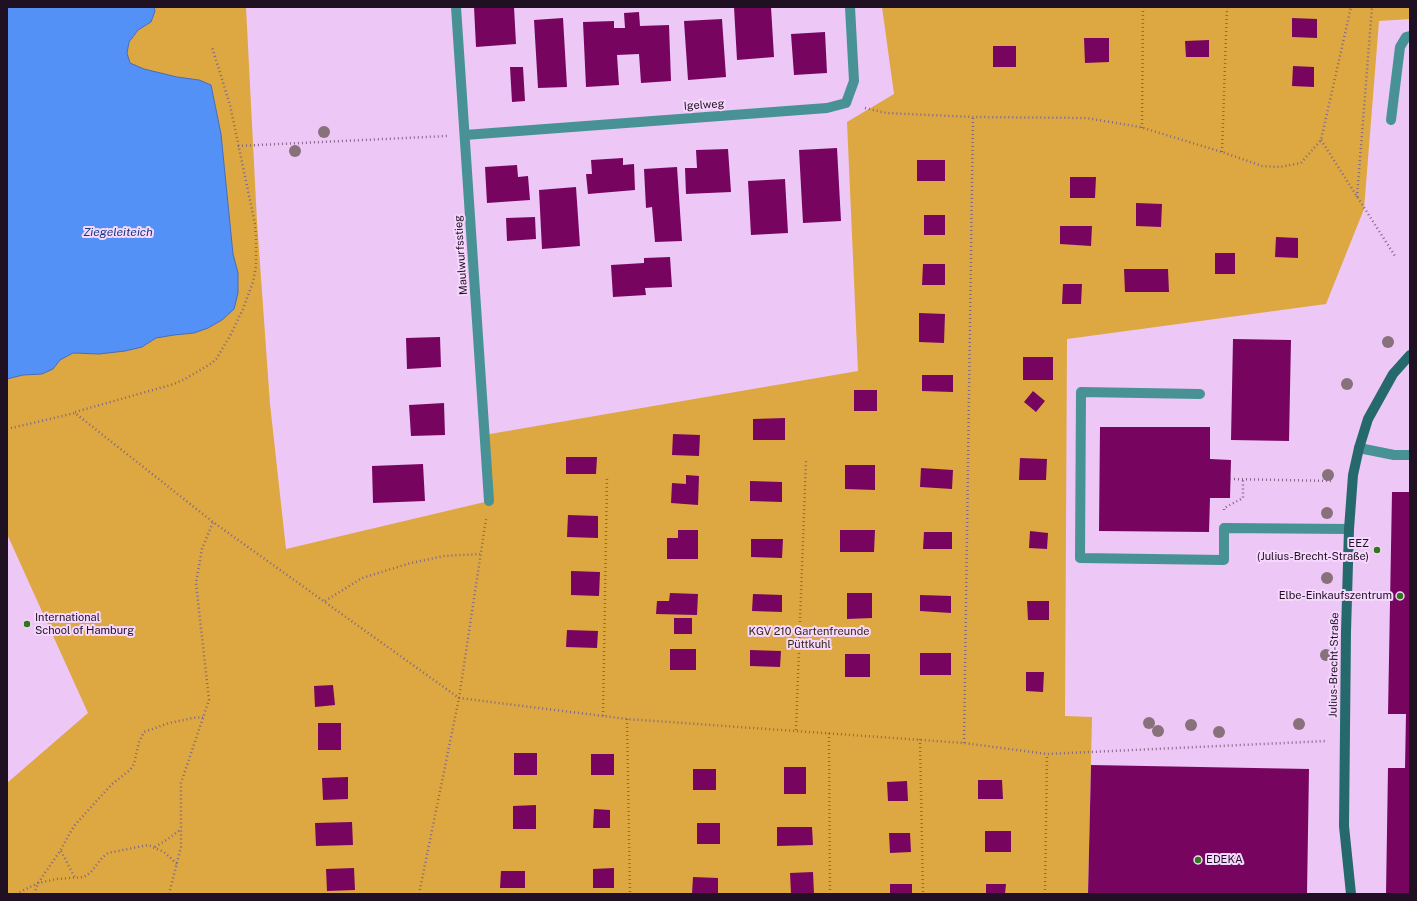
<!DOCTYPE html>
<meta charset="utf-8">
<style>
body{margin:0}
#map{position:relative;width:1417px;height:901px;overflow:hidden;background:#edc7f6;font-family:"Public Sans",sans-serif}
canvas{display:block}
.frame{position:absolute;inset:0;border:8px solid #1f1122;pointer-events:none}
</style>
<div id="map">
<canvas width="1417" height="901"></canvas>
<div class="frame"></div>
</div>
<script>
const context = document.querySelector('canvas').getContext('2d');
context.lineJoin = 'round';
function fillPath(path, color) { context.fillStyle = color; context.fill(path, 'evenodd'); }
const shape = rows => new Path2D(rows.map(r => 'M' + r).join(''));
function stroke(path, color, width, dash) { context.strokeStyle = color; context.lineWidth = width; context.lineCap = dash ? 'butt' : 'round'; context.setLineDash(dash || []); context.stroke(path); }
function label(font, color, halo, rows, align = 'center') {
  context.font = font + ' "Public Sans",sans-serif'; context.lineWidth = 4; context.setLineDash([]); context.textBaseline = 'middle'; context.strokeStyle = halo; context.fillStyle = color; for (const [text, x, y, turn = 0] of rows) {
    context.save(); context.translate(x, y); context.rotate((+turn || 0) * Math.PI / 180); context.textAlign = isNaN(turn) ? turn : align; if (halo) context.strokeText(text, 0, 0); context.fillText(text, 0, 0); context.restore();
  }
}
fillPath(shape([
 [154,7,246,7,257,222,270,404,286,549,489,501,484,435,858,371,847,122,894,94,882,7,1410,7,1410,19,1379,21,1364,209,1326,304,1067,339,1065,716,1092,717,1088,894,7,894,7,783,88,713,7,534,7,379,23,375,42,374,53,369,60,360,73,353,99,354,142,347,156,338,174,335,194,333,208,328,222,320,238,273,233,254,221,134,211,85,199,80,177,77,143,69,130,63,127,53,129,42,138,30,151,22,155,11]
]), '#dda741');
const water = shape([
 [7,7,154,7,155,11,151,22,138,30,129,42,127,53,130,63,144,69,177,77,199,80,211,85,221,134,233,254,238,273,238,293,234,309,222,320,208,328,194,333,174,335,156,338,142,347,125,351,99,354,73,353,60,360,53,369,42,374,23,375,7,379,7,7]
]);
fillPath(water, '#5491f7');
stroke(water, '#446bb7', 1);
fillPath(shape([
 [474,7,514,7,516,44,476,47],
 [734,7,771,7,774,57,737,60],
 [639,12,640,26,669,25,671,81,641,83,639,54,617,55,619,85,586,87,583,22,614,21,614,28,625,28,624,13],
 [563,18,567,87,538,88,534,20],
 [1292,18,1317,19,1317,38,1292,37],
 [722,19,726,77,688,80,684,21],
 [825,32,827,73,794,75,791,34],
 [1084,38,1109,38,1109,62,1085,63],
 [1209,40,1209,57,1186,57,1185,41],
 [993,46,1016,46,1016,67,993,67],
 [1293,66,1314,67,1314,87,1292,86],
 [510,67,523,67,525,101,512,102],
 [837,148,841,221,803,223,799,150],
 [728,149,731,192,686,194,685,168,697,168,696,150],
 [623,158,623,165,634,164,635,190,588,194,586,174,592,174,591,160],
 [917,160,945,160,945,181,917,181],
 [517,165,518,177,528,176,530,200,487,203,485,167],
 [677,167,682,241,655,242,652,207,646,208,644,169],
 [1070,177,1096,177,1095,198,1070,198],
 [785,179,788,233,751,235,748,181],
 [576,187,580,246,542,249,539,190],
 [1136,203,1162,204,1161,227,1136,226],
 [924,215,945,215,945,235,924,235],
 [535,217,536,239,507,241,506,218],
 [1060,226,1092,226,1091,246,1060,244],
 [1276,237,1298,238,1298,258,1275,257],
 [1215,253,1235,253,1235,274,1215,274],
 [670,257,672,287,645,288,646,295,613,297,611,265,644,263,644,258],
 [923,264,945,264,945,285,922,285],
 [1124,269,1168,269,1169,292,1125,292],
 [1063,284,1082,284,1081,304,1062,304],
 [919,313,945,314,944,343,919,342],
 [440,337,441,367,407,369,406,338],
 [1233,339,1291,340,1289,441,1231,440],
 [1023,357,1053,357,1053,380,1023,380],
 [922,375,953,375,953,392,922,391],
 [854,390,877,390,877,411,854,411],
 [1033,391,1045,401,1036,412,1024,402],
 [444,403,445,435,411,436,409,405],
 [785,418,785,440,753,440,753,419],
 [1100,427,1210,427,1210,459,1231,460,1230,498,1210,498,1209,532,1099,531],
 [673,434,700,435,699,456,672,455],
 [566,457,597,457,596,474,566,474],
 [1020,458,1047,459,1046,480,1019,480],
 [423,464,425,501,373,503,372,466],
 [845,465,875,465,875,490,845,489],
 [921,468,953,470,952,489,920,487],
 [686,475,699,476,698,505,671,503,672,483,686,484],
 [750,481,782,482,782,502,750,501],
 [1392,492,1410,492,1410,894,1386,894,1388,768,1405,768,1406,714,1388,714],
 [568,515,598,516,598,538,567,537],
 [678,530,698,530,698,559,667,559,667,538,678,538],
 [840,530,875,530,874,552,840,552],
 [1030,531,1048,533,1047,549,1029,548],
 [924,532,952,532,952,549,923,549],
 [751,539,783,539,782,558,751,557],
 [571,571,600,572,599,596,571,595],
 [670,593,698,594,697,615,656,614,657,601,669,601],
 [847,593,872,593,872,618,847,619],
 [753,594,782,595,782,612,752,611],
 [920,595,951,596,951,613,920,611],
 [1027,601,1049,601,1049,620,1028,620],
 [674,618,692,618,692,634,674,634],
 [567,630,598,631,597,648,566,647],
 [670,649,696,649,696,670,670,670],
 [750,650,781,651,780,667,750,666],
 [920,653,951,653,951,675,920,675],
 [845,654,870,654,870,677,845,677],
 [1026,672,1044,672,1043,692,1026,691],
 [333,685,335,705,315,707,314,686],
 [318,723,341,723,341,750,318,750],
 [514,753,537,753,537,775,514,775],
 [591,754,614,754,614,775,591,775],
 [1091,765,1309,769,1307,894,1088,894],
 [784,767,806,767,806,794,784,794],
 [693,769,716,769,716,790,693,790],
 [348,777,348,799,323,800,322,778],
 [978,780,1002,780,1003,799,978,799],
 [907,781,908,801,888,801,887,782],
 [536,805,536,829,513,829,513,806],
 [594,809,610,810,610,828,593,828],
 [352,822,353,845,316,846,315,823],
 [697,823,720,823,720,844,697,844],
 [777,827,812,827,813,845,777,846],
 [985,831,1011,831,1011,852,985,852],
 [889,833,910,833,911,852,890,853],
 [354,868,355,890,327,891,326,869],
 [614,868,614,888,593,888,593,869],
 [501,871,525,871,525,888,500,888],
 [813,872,814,894,791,894,790,873],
 [693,877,718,878,718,894,692,894],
 [890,884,912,884,912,894,890,894],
 [986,884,1006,884,1005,894,986,894]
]), '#77055f');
stroke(shape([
 [865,108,886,113,973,117,1086,118,1140,127,1222,152,1262,166,1280,167,1301,163,1321,140,1351,7],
 [1142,128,1143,7],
 [1321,140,1395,256],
 [238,146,447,136],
 [1222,152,1227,7],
 [1357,197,1372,7],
 [75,412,174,384,185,379,212,363,217,358,231,334,243,309,253,282,256,266,256,237,255,224,230,105,212,47],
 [7,429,75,413,213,522,459,698,627,719,964,743,1047,754,1327,741],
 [1230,479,1334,481],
 [1224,510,1224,508,1243,498,1243,479],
 [325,601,362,578,411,563,444,556,480,554],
 [603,716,607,477],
 [627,719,630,894],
 [796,730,806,459],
 [829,733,830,894],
 [920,739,923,894],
 [964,743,973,117],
 [155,847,168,839,181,829],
 [61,851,75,878],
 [16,894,38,883,57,879,84,877,91,872,102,858,108,853,148,845,164,852,177,864],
 [34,894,38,883,60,851,74,826,112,784,130,770,134,764,139,742,144,732,169,723,193,718,203,717],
 [169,894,181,847,181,783,209,700,196,583,202,549,213,522],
 [419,894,459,698,486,519],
 [1045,894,1047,754]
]), '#806786', 2.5, [1, 3]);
stroke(shape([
 [1391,120,1400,47,1406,37,1410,36],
 [1200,394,1081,392,1080,558,1224,560,1224,528,1349,529],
 [1359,448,1394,455,1410,455]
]), '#489296', 10);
stroke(shape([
 [456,7,489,501],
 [465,135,827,108,846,103,854,81,850,7]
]), '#489296', 10);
stroke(shape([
 [1351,894,1344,826,1346,632,1349,529,1353,475,1359,448,1368,419,1393,374,1410,355]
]), '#25696c', 10);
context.fillStyle = '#88717a';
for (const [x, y] of [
 [324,132],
 [295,151],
 [1388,342],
 [1347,384],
 [1328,475],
 [1327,513],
 [1327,578],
 [1326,655],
 [1149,723],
 [1299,724],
 [1191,725],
 [1158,731],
 [1219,732]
]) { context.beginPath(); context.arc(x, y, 6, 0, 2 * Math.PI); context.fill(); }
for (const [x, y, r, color] of [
 [1377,550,4,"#30771b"],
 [1400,596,4,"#30771b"],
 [27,624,4,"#30771b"],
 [1198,860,4,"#30771b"]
]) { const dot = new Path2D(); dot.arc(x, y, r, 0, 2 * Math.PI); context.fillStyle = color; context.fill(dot); stroke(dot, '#f6d7fd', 1.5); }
label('11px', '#1f1122', '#f6d7fd', [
 ["Igelweg",704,105,-4],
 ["Maulwurfsstieg",461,255,-94],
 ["Julius-Brecht-Straße",1334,665,-89]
]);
label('11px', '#1f1122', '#f6d7fd', [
 ["EEZ",1369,544],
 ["(Julius-Brecht-Straße)",1369,557],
 ["Elbe-Einkaufszentrum",1392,596],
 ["International",35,618,"left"],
 ["School of Hamburg",35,631,"left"],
 ["EDEKA",1206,860,"left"]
], 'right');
label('11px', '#362a15', '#f6d7fd', [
 ["KGV 210 Gartenfreunde",809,632],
 ["Püttkuhl",809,645]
]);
label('italic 12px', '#153c7b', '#f6d7fd', [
 ["Ziegeleiteich",118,232]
]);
</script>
